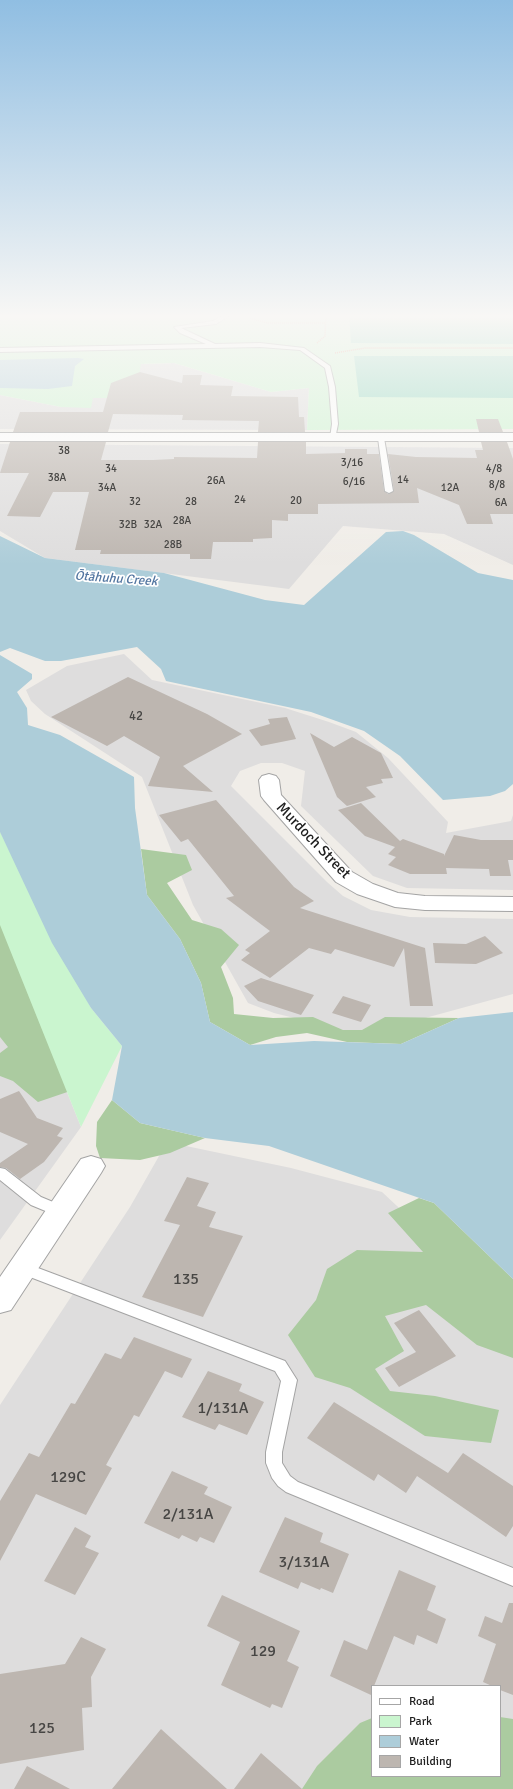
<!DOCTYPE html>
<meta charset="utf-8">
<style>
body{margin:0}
#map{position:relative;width:513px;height:1789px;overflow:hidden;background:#f0ede8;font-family:Signika,sans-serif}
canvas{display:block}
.legend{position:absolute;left:371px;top:1685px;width:130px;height:92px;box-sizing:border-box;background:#fff;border:1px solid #a6a6a6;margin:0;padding:5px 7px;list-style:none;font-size:12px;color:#202020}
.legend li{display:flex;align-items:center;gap:8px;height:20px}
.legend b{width:20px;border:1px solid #a6a6a6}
</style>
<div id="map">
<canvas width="513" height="1789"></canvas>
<ul class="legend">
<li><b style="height:5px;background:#fff"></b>Road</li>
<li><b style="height:11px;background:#caf5cf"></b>Park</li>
<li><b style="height:11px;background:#adcdd9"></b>Water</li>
<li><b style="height:11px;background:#bdb6b0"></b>Building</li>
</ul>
</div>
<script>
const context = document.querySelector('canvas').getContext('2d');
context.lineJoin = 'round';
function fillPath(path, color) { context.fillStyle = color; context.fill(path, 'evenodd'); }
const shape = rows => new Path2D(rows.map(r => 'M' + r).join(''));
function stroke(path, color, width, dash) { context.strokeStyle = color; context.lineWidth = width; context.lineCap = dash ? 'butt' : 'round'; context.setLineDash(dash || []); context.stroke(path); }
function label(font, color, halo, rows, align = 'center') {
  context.font = font + ' Signika,sans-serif'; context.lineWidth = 3.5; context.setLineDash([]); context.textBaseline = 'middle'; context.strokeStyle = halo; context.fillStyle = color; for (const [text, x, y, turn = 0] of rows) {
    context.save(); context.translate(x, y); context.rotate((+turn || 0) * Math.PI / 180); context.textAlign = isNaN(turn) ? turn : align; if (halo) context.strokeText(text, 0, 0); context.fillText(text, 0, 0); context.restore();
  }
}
fillPath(shape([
 [174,363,271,392,309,388,307,430,0,429,0,395,61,407,93,398,141,364],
 [0,444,513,448,513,565,444,534,343,526,289,589,45,558,0,531],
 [124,654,152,680,285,708,329,722,356,732,388,758,448,822,446,833,511,821,513,815,513,890,407,888,373,876,301,806,305,771,282,763,261,763,240,771,231,786,327,882,343,896,371,910,410,917,513,919,513,994,363,1035,274,1013,248,1003,193,905,142,777,45,714,31,701,26,690,67,666],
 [0,926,81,1127,0,1240],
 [167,1142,291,1168,382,1192,484,1287,513,1323,513,1789,0,1789,0,1405,130,1207],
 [372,1686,500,1686,500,1776,372,1776]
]), '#dedddd');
fillPath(shape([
 [0,832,82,1087,38,1102,13,1081,0,1076,0,1053,8,1047,0,1037],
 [141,849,186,855,192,870,167,883,192,920,221,929,239,945,221,967,233,998,234,1014,273,1018,313,1017,343,1030,362,1030,385,1017,459,1018,401,1044,347,1042,307,1033,276,1037,250,1045,210,1022,201,983,180,939,147,895],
 [112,1100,140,1123,205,1138,170,1153,140,1160,100,1158,96,1146,97,1122],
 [419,1198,434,1203,513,1279,513,1358,477,1345,426,1305,385,1316,404,1351,375,1369,390,1391,435,1396,499,1410,491,1443,425,1436,350,1388,315,1377,288,1335,316,1300,327,1269,357,1250,423,1252,388,1213],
 [500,1717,513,1719,513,1789,302,1789,317,1766,360,1723,372,1718,372,1776,500,1776]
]), '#abcba0');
fillPath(shape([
 [0,315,513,315,513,429,307,430,309,388,271,392,174,363,141,364,135,398,93,398,91,408,61,407,0,395],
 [0,832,91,1008,122,1046,81,1127,0,925]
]), '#caf5cf');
fillPath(shape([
 [349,315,513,315,513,344,351,343],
 [354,356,513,356,513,398,359,397]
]), '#8ed7be');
fillPath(shape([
 [78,358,84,359,75,366,72,386,48,389,0,388,0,360],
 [403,531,414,535,478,573,513,580,513,784,505,791,490,796,443,800,400,756,364,731,311,712,166,681,161,669,137,647,61,661,45,661,10,648,0,652,0,536,45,558,164,573,265,600,304,605,386,532],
 [0,655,32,674,32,679,17,692,27,708,28,725,60,735,134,777,135,808,147,895,180,939,201,983,210,1022,250,1045,314,1041,401,1044,459,1018,513,1012,513,1279,434,1203,269,1146,205,1138,140,1123,112,1100,122,1046,91,1008,52,943,0,832]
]), '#adcdd9');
fillPath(shape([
 [140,372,182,383,183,375,202,375,200,385,233,386,231,396,298,397,299,417,304,417,305,432,258,432,259,421,182,420,183,415,113,414,108,432,13,432,20,412,103,412,111,383],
 [476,419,498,419,503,432,479,432],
 [10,442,106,442,101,460,153,460,174,459,174,457,257,458,258,442,306,442,306,454,345,453,345,449,367,449,367,454,379,454,384,491,388,494,394,491,388,454,416,457,477,458,475,450,483,450,481,442,507,442,513,459,513,514,490,514,493,524,467,524,459,505,417,488,419,503,318,504,318,514,288,514,288,521,272,520,272,538,253,539,253,542,213,542,211,559,190,559,190,554,100,554,101,550,75,550,89,492,53,492,40,517,7,516,29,473,0,473],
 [128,677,207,714,242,734,183,766,213,792,148,786,160,757,124,736,107,746,51,717],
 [287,717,296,739,261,746,249,730,270,724,268,719],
 [310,733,334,747,352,737,381,753,393,778,381,779,383,783,366,787,376,797,347,806,337,797],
 [216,800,294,887,314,901,300,908,425,948,433,1006,410,1006,404,948,394,967,335,949,331,954,309,948,270,978,241,960,250,953,245,950,270,931,226,898,234,896,188,839,181,842,159,815],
 [361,803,400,841,403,839,444,854,444,856,454,835,481,840,513,840,513,860,508,860,511,876,490,876,489,869,446,868,447,874,410,874,388,865,396,857,388,854,395,847,365,836,338,810],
 [485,936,503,953,476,964,435,963,433,943,466,944],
 [261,978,314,995,301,1015,258,1001,244,986],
 [343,996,371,1005,361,1022,332,1013],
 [19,1091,37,1118,63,1128,57,1136,63,1138,44,1162,20,1179,6,1168,0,1167,0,1163,28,1144,0,1132,0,1099],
 [187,1177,209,1183,197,1206,216,1212,209,1227,243,1236,203,1317,142,1297,180,1225,164,1221],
 [419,1310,456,1356,399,1387,385,1368,416,1352,394,1323],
 [134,1337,192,1359,182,1378,165,1371,139,1417,134,1415,106,1465,112,1468,86,1515,36,1494,0,1561,0,1501,29,1453,39,1457,71,1403,75,1404,105,1353,121,1359],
 [208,1371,242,1384,239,1391,264,1402,247,1435,219,1424,215,1430,182,1417],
 [334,1402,448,1473,463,1453,513,1486,513,1526,506,1537,417,1476,406,1493,378,1474,374,1481,307,1438],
 [172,1471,208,1487,204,1494,232,1507,214,1543,200,1537,197,1542,182,1535,179,1539,144,1523],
 [285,1517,323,1533,320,1542,349,1554,333,1593,321,1588,320,1590,301,1582,298,1589,259,1572],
 [75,1527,91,1536,85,1547,99,1553,75,1595,44,1581],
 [399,1570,436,1586,427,1610,446,1619,437,1644,417,1635,414,1645,394,1636,374,1686,372,1686,371,1695,330,1676,344,1640,367,1650],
 [222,1595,300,1631,287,1661,299,1667,282,1708,272,1704,270,1708,221,1685,240,1642,207,1626],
 [509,1603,513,1603,513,1695,500,1690,500,1686,492,1686,483,1682,496,1644,478,1636,485,1616,502,1623],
 [81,1637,106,1649,91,1677,92,1707,82,1708,84,1750,0,1764,0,1674,65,1664],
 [161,1729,227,1789,112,1789],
 [261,1753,302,1789,234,1789],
 [27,1766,70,1789,14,1789]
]), '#bdb6b0');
const service = shape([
 [224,315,230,315,216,324,181,328,215,344,260,343,304,348,330,366,335,387,338,424,335,439,330,438,332,424,329,387,325,368,300,350,260,347,0,352,0,348,206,344,180,333,174,327,213,321,224,315],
 [381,436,384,438,393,491,389,493,385,491,378,438,381,436],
 [0,1168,5,1169,41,1197,65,1207,67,1211,65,1215,60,1217,31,1205,0,1180,0,1168],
 [22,1262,285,1361,297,1380,282,1452,282,1463,290,1476,298,1482,513,1568,513,1586,286,1492,278,1486,272,1478,266,1463,266,1452,281,1381,275,1371,17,1272,15,1268,17,1264,22,1262]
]);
const minor = shape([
 [0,433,513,433,513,441,0,441,0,433],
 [269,774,276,776,279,780,281,795,352,872,373,884,398,893,425,896,513,897,513,911,425,910,395,907,357,894,336,882,264,800,261,796,259,780,262,776,269,774],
 [91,1156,101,1159,105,1166,101,1173,11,1310,0,1313,0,1277,81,1159,91,1156]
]);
stroke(service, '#a4a4a4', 2);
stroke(minor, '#a4a4a4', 2);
stroke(shape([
 [248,315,252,319,268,323,326,323],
 [317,343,325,336,326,315],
 [335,353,365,348,513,348]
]), '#ed8d7c', 1.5, [1, 1]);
fillPath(service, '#fff');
fillPath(minor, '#fff');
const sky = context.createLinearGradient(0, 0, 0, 565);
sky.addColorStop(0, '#90bee2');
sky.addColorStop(0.56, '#f8f7f5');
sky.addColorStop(1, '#f8f7f500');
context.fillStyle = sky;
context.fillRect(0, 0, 513, 565);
label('11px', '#474644', null, [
 ["38",64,451],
 ["3/16",352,463],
 ["34",111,469],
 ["4/8",494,469],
 ["38A",57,478],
 ["14",403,480],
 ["26A",216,481],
 ["6/16",354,482],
 ["8/8",497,485],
 ["34A",107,488],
 ["12A",450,488],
 ["24",240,500],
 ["20",296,501],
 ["32",135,502],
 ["28",191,502],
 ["6A",501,503],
 ["28A",182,521],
 ["32B",128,525],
 ["32A",153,525],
 ["28B",173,545]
]);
label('italic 13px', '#5275a0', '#fff', [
 ["Ōtāhuhu Creek",116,579,4]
]);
label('13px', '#474644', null, [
 ["42",136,717]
]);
label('15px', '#202020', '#fff', [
 ["Murdoch Street",313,841,46]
]);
label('16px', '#474644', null, [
 ["135",186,1280],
 ["1/131A",223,1409],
 ["129C",68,1478],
 ["2/131A",188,1515],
 ["3/131A",304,1563],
 ["129",263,1652],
 ["125",42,1729]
]);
</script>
